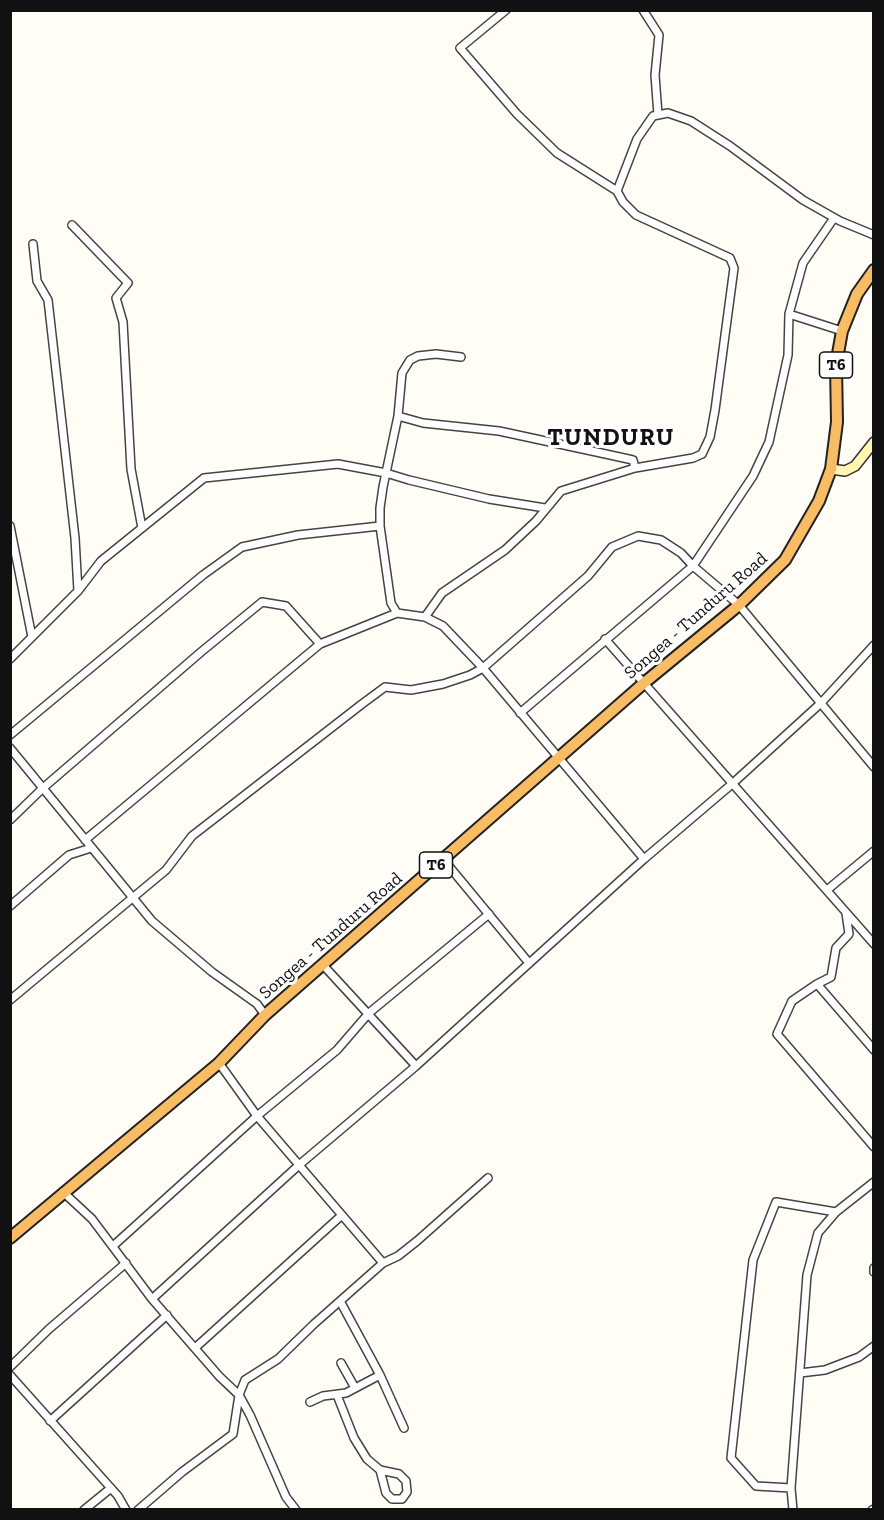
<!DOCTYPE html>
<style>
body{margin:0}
#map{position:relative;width:884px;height:1520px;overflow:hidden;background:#fffdf5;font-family:"Zilla Slab",serif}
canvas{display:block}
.frame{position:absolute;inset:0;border:12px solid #111;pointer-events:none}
</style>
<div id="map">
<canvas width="884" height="1520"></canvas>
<div class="frame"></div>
</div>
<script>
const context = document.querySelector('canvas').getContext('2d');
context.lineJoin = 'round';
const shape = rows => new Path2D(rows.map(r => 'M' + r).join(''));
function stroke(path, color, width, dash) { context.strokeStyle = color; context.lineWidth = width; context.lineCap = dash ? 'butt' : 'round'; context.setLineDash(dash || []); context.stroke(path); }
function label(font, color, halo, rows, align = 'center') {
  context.font = font + ' "Zilla Slab",serif'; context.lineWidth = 6; context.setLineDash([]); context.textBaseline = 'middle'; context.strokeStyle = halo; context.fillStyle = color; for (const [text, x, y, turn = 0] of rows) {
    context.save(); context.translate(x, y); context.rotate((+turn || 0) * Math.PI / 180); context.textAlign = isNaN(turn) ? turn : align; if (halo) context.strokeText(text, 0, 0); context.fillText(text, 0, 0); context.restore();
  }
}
const minor = shape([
 [506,10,460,48,517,114,557,153,617,191],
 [643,10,659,35,655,75,658,115],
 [72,225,128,283,116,298,123,322,131,469,142,528],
 [33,244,37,281,48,300,75,538,78,591],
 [789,314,842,331],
 [461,357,436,354,418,356,410,360,402,373,398,416,383,487,380,508,380,526,391,603,397,613,425,617,443,626,483,668,644,859],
 [398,416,423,423,499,431,601,453,633,460,635,468],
 [10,526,32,637],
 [425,617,442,593,505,550,536,521,561,491,635,468,693,458,702,454,710,437,715,410,734,268,730,258,636,215,623,202,617,191,637,139,653,116,668,113,691,121,730,146,803,200,840,221,874,235],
 [605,639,874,944],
 [10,659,78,591,101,561,204,478,338,464,386,473,409,480,489,499,545,508],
 [520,713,693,566,753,476,769,442,788,355,789,314,803,263,834,218],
 [10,735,203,575,242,547,298,535,380,526],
 [10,748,152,921,212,972,257,1004,265,1015],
 [10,820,43,788,201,652,262,602,286,606,320,644],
 [85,840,320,644,397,613],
 [443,859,529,963],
 [827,890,874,851],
 [10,906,69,855,91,848],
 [846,913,849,934,836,948,831,977,817,984,792,1001,777,1034,874,1147],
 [323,965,416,1066],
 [817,984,874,1050],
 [10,1000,166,870,192,836,362,704,385,687,411,690,443,684,470,675,483,668,588,576,612,547,638,536,661,540,681,553,693,566,739,605,874,767],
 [219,1063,257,1116,383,1263],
 [63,1192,92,1219,152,1299,219,1376,239,1395,250,1415,286,1497,296,1510],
 [113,1246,257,1116,337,1050,369,1013,489,914],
 [874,1268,874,1272],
 [152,1299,299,1165,416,1066,644,859,732,784,821,703,874,645],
 [340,1301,380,1375,404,1428],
 [195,1348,342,1215],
 [341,1363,355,1388],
 [10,1367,49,1329,126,1263],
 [800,1373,825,1370,859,1357,874,1346],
 [10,1375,118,1496,126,1510],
 [337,1395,354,1438,367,1459,380,1470,399,1474,406,1481,407,1492,402,1499,392,1499,386,1493,380,1470],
 [310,1402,323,1396,346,1393,380,1375],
 [50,1421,167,1315],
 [791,1488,756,1486,731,1458,753,1260,776,1202,836,1212],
 [84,1510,111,1488],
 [138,1510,182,1472,233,1434,239,1395,245,1380,278,1359,314,1324,383,1263,398,1256,417,1241,488,1178],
 [793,1510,791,1488,807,1275,818,1233,836,1212,874,1182],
 [872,1510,874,1509]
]);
const secondary = shape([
 [831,469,845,471,855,466,874,442]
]);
const trunk = shape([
 [10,1238,219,1063,265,1015,644,683,739,605,785,560,819,501,831,469,837,422,836,365,842,331,857,294,874,270]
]);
stroke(minor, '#444', 10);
stroke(secondary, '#333', 12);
stroke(trunk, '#222', 14);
stroke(minor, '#fff', 7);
stroke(secondary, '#fff6b0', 9);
stroke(trunk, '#f7bc64', 10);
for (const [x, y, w] of [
 [836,365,33],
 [436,865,33]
]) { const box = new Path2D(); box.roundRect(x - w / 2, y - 13, w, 26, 4.5); context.fillStyle = '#fff'; context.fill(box); stroke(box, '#111', 1.5); }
label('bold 16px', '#111', null, [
 ["T6",836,365],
 ["T6",436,865]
]);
label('18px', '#111', '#fff', [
 ["Songea - Tunduru Road",696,616,-41],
 ["Songea - Tunduru Road",331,936,-41]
]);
context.letterSpacing = '1.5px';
label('bold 24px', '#111', '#fff', [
 ["TUNDURU",611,438]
]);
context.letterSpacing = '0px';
</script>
